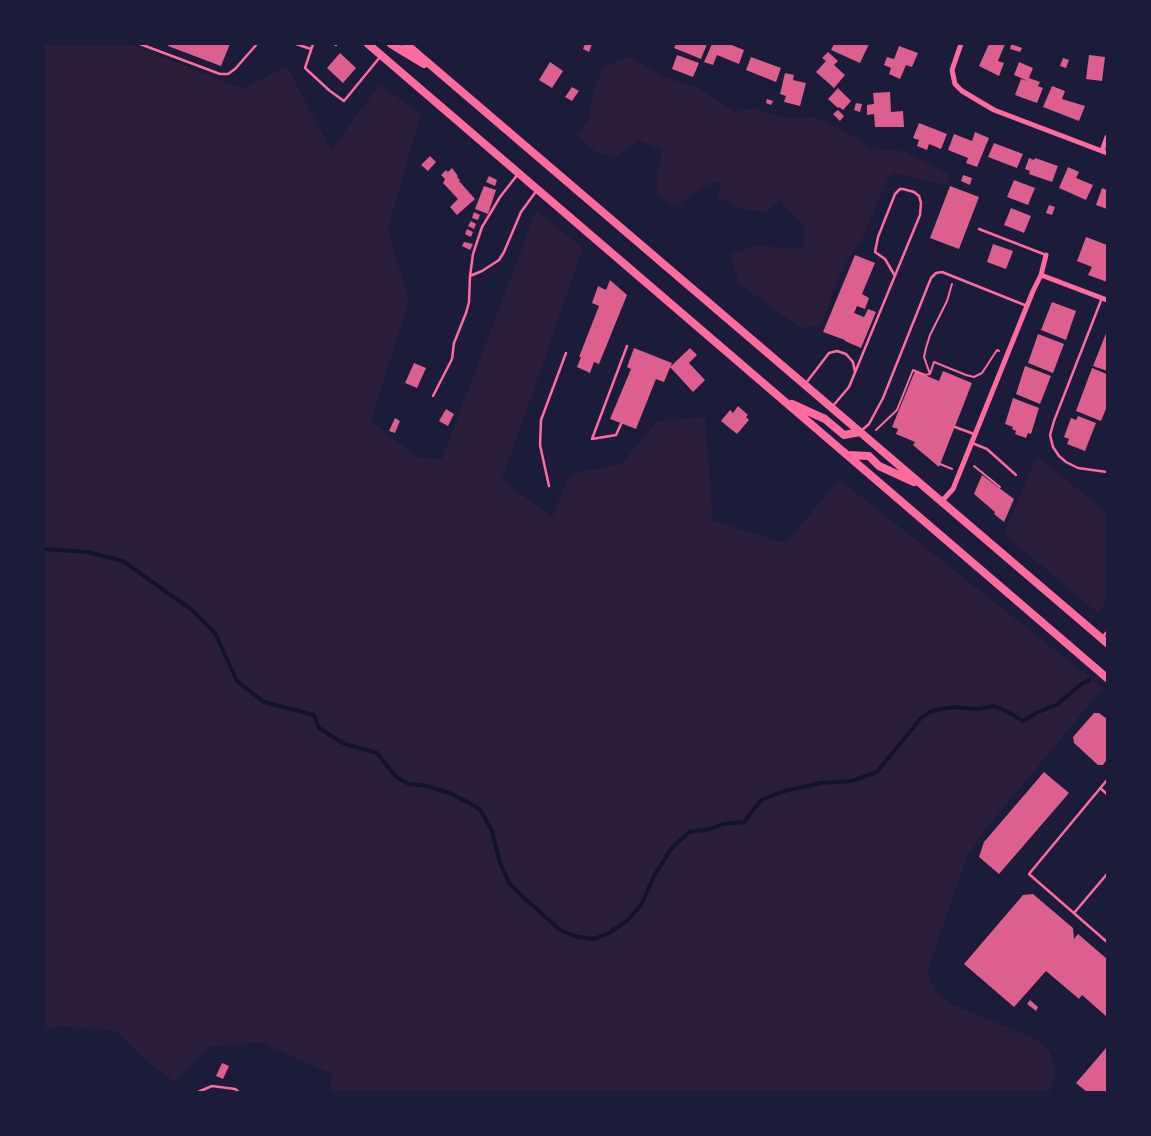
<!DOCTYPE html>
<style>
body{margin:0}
#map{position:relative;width:1151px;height:1136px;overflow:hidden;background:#1b1b3a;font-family:"IBM Plex Serif",serif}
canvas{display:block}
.frame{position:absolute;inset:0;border:45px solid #1b1b3a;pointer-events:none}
</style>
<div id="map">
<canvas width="1151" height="1136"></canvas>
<div class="frame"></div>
</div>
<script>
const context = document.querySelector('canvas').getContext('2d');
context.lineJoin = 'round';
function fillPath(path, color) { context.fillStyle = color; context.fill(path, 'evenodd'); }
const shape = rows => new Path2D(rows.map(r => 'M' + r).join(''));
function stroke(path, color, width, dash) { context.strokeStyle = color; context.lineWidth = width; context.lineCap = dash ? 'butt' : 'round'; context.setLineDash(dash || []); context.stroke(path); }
fillPath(shape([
 [44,44,131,44,243,89,287,66,331,150,379,85,421,113,388,229,409,301,371,421,418,458,442,459,536,211,583,248,502,480,552,517,570,474,621,464,658,421,705,417,713,521,786,543,839,479,1103,688,981,835,967,857,927,973,935,990,951,1004,1038,1040,1050,1052,1055,1069,1053,1085,1049,1092,330,1092,332,1074,259,1042,208,1047,175,1082,149,1063,114,1030,56,1026,44,1031],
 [629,57,667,78,696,87,735,112,753,108,783,118,813,117,852,135,870,148,906,152,950,175,945,185,892,173,883,188,862,240,848,259,836,283,821,325,802,329,739,284,731,255,752,246,804,249,804,226,780,201,764,212,736,208,718,197,721,180,702,188,675,207,657,196,657,176,662,150,639,140,614,157,597,153,576,135,589,119,594,88,605,66],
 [1037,457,1103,509,1107,509,1107,599,1099,614,1004,534]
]), '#2a1e3b');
stroke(shape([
 [44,549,87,552,123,561,192,610,215,633,237,681,264,702,314,715,319,728,333,737,345,744,377,753,396,777,409,784,427,786,452,794,480,809,492,831,500,863,509,883,521,895,560,930,578,937,594,939,609,933,628,920,641,905,654,876,671,849,689,832,710,829,723,824,744,822,761,800,784,791,821,783,852,781,877,772,921,718,930,712,939,709,955,707,976,709,994,706,1006,711,1023,721,1036,713,1058,704,1080,685,1089,680]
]), '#12122b', 4);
fillPath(shape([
 [169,44,230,44,221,66,168,46],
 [585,44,592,44,589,52,583,49],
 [676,44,707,44,701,59,674,48],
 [712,44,729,44,744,50,739,64,717,55,713,65,704,62],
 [834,44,869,44,860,63,831,50],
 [989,44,1005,44,998,61,1004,63,999,76,979,66],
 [1011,44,1022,48,1020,52,1010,49],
 [899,46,918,53,912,67,906,65,900,79,889,74,891,68,884,65,887,57,894,59],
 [828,52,838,61,834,65,845,75,834,88,816,72,826,61,822,58],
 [340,53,356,68,343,83,327,68],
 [677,55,699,63,693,77,672,69],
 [1089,55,1105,57,1102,81,1086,79],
 [751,57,781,68,776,82,746,70],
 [1063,58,1069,60,1066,68,1060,66],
 [550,62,563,71,552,88,539,80],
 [1019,62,1033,68,1029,78,1040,82,1038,86,1043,88,1037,103,1015,95,1021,79,1028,81,1014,75],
 [785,73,794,75,793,80,806,83,800,106,784,102,786,96,780,94],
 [1052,86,1065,91,1062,99,1085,106,1079,121,1043,107],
 [572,87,579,91,572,101,565,97],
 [838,88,851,101,843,110,839,107,838,108,828,99],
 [890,92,891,112,903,111,904,127,875,127,874,114,867,115,867,105,874,104,873,93],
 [767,99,773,101,771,105,766,103],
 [856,103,862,104,860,112,854,110],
 [838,110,844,116,840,121,833,114],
 [919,123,947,134,941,149,929,144,927,150,917,146,919,140,913,138],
 [975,132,989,138,977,167,966,163,968,158,948,150,954,134,972,141],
 [994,143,1023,154,1017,168,988,157],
 [430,156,436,162,428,171,421,165],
 [1029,158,1034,160,1035,158,1058,166,1052,182,1029,174,1030,171,1025,169],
 [1068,167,1079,172,1076,178,1093,185,1086,200,1059,188],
 [452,168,458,176,457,177,460,180,459,181,475,199,457,215,450,207,458,199,443,183,445,179,441,175,446,170,448,172],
 [963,175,972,178,970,185,961,181],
 [489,176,497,180,495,186,486,182],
 [1014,180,1035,188,1028,205,1007,197],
 [484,186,496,190,488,214,475,209],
 [950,186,979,197,959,249,930,238],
 [1102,188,1107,190,1107,209,1096,205],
 [1049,205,1055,207,1052,215,1046,213],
 [1011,208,1031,216,1024,233,1004,225],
 [474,212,480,215,478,220,472,218],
 [471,221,476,224,474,229,468,226],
 [467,229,473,232,471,237,465,234],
 [1086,237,1107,245,1107,282,1088,275,1092,267,1077,261],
 [464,242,473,244,470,250,462,246],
 [993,244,1013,251,1006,269,987,262],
 [855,255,875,263,862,294,869,298,865,309,857,306,854,313,864,317,868,309,876,312,861,348,845,341,845,340,823,332],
 [610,280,627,295,599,364,594,362,590,373,577,367,581,357,579,357,599,306,592,303,598,286,606,290],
 [1052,302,1076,311,1066,340,1041,330],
 [1107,331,1107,371,1093,366],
 [1038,334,1064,344,1053,373,1028,363],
 [634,348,672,363,664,382,656,379,636,429,610,419,631,369,627,367],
 [690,348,697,355,689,363,705,380,693,392,670,367],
 [414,363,426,368,417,388,405,383],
 [1025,366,1051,376,1040,404,1016,394],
 [1092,368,1107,374,1107,406,1101,421,1076,411],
 [915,371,939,381,943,371,972,383,939,467,913,445,915,442,896,434,898,429,892,427],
 [1013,398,1039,408,1031,434,1028,433,1026,438,1015,434,1016,431,1012,429,1013,427,1005,424],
 [738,406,748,415,746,417,749,420,737,434,721,421,730,410,733,413],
 [446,409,454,414,448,426,439,421],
 [1078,416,1096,423,1085,451,1067,444,1069,439,1064,437,1071,418,1076,420],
 [395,418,400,421,395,433,389,431],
 [982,475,1014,499,1004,522,994,514,995,512,974,494],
 [1094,713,1099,713,1107,719,1107,759,1103,765,1098,765,1074,743,1073,737],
 [1044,772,1069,793,999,874,979,857,984,842],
 [1033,894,1073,928,1074,939,1078,934,1107,959,1107,1017,1082,995,1079,999,1046,971,1014,1007,964,964,1023,895],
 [1030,1000,1038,1007,1036,1011,1027,1004],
 [1107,1047,1107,1092,1087,1092,1076,1083],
 [222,1063,229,1066,223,1079,216,1076]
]), '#dd5f8e');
stroke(shape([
 [930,374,924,357,926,348,930,335,947,301,952,284],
 [930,374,934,362,966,375,974,377,982,373,997,350,999,351],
 [876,430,897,410,913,370,925,375,930,374],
 [940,464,952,469],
 [974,466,1000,487]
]), '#ff6b9d', 2);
stroke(shape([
 [140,44,220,74,228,74,235,69,257,44],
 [296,44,311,49],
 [313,44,305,68,330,91,344,101,380,57],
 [334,44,336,45],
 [979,229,1046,255],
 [470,276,482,271,499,260,504,252,521,212,537,190],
 [1102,298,1054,421,1050,435,1053,447,1059,456,1066,462,1078,468,1107,472],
 [806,383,829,353,837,351,846,354,853,362,855,372],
 [433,396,452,359,454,343,466,313,469,302,470,276,473,254,482,227,500,197,518,174],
 [832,407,849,387,920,215,921,203,919,196,914,192,903,189,900,189,895,194,878,237,875,252,885,259,895,276],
 [621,424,616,435,592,439,627,346],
 [955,427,974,434],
 [861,431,869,424,883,398,931,278,936,273,942,272,1027,306],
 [972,443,987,449,1016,475],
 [549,486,540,445,541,420,566,353],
 [1102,637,1107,632],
 [1107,780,1029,874,1107,942],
 [1100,788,1107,794],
 [1074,913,1107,874],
 [198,1092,212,1086,235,1089,239,1092]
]), '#ff6b9d', 2.5);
stroke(shape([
 [961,44,952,70,955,84,962,91,994,110,1107,153],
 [1102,151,1107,137],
 [1041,275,1107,300],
 [941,502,953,489,1033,291,1041,275,1046,255]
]), '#ff6b9d', 5);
stroke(shape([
 [368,44,1107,678],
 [391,44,424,64],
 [406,44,1107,643],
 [792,404,825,419,844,435,860,432],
 [848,455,869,456,879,466,914,482]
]), '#ff6b9d', 8);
</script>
